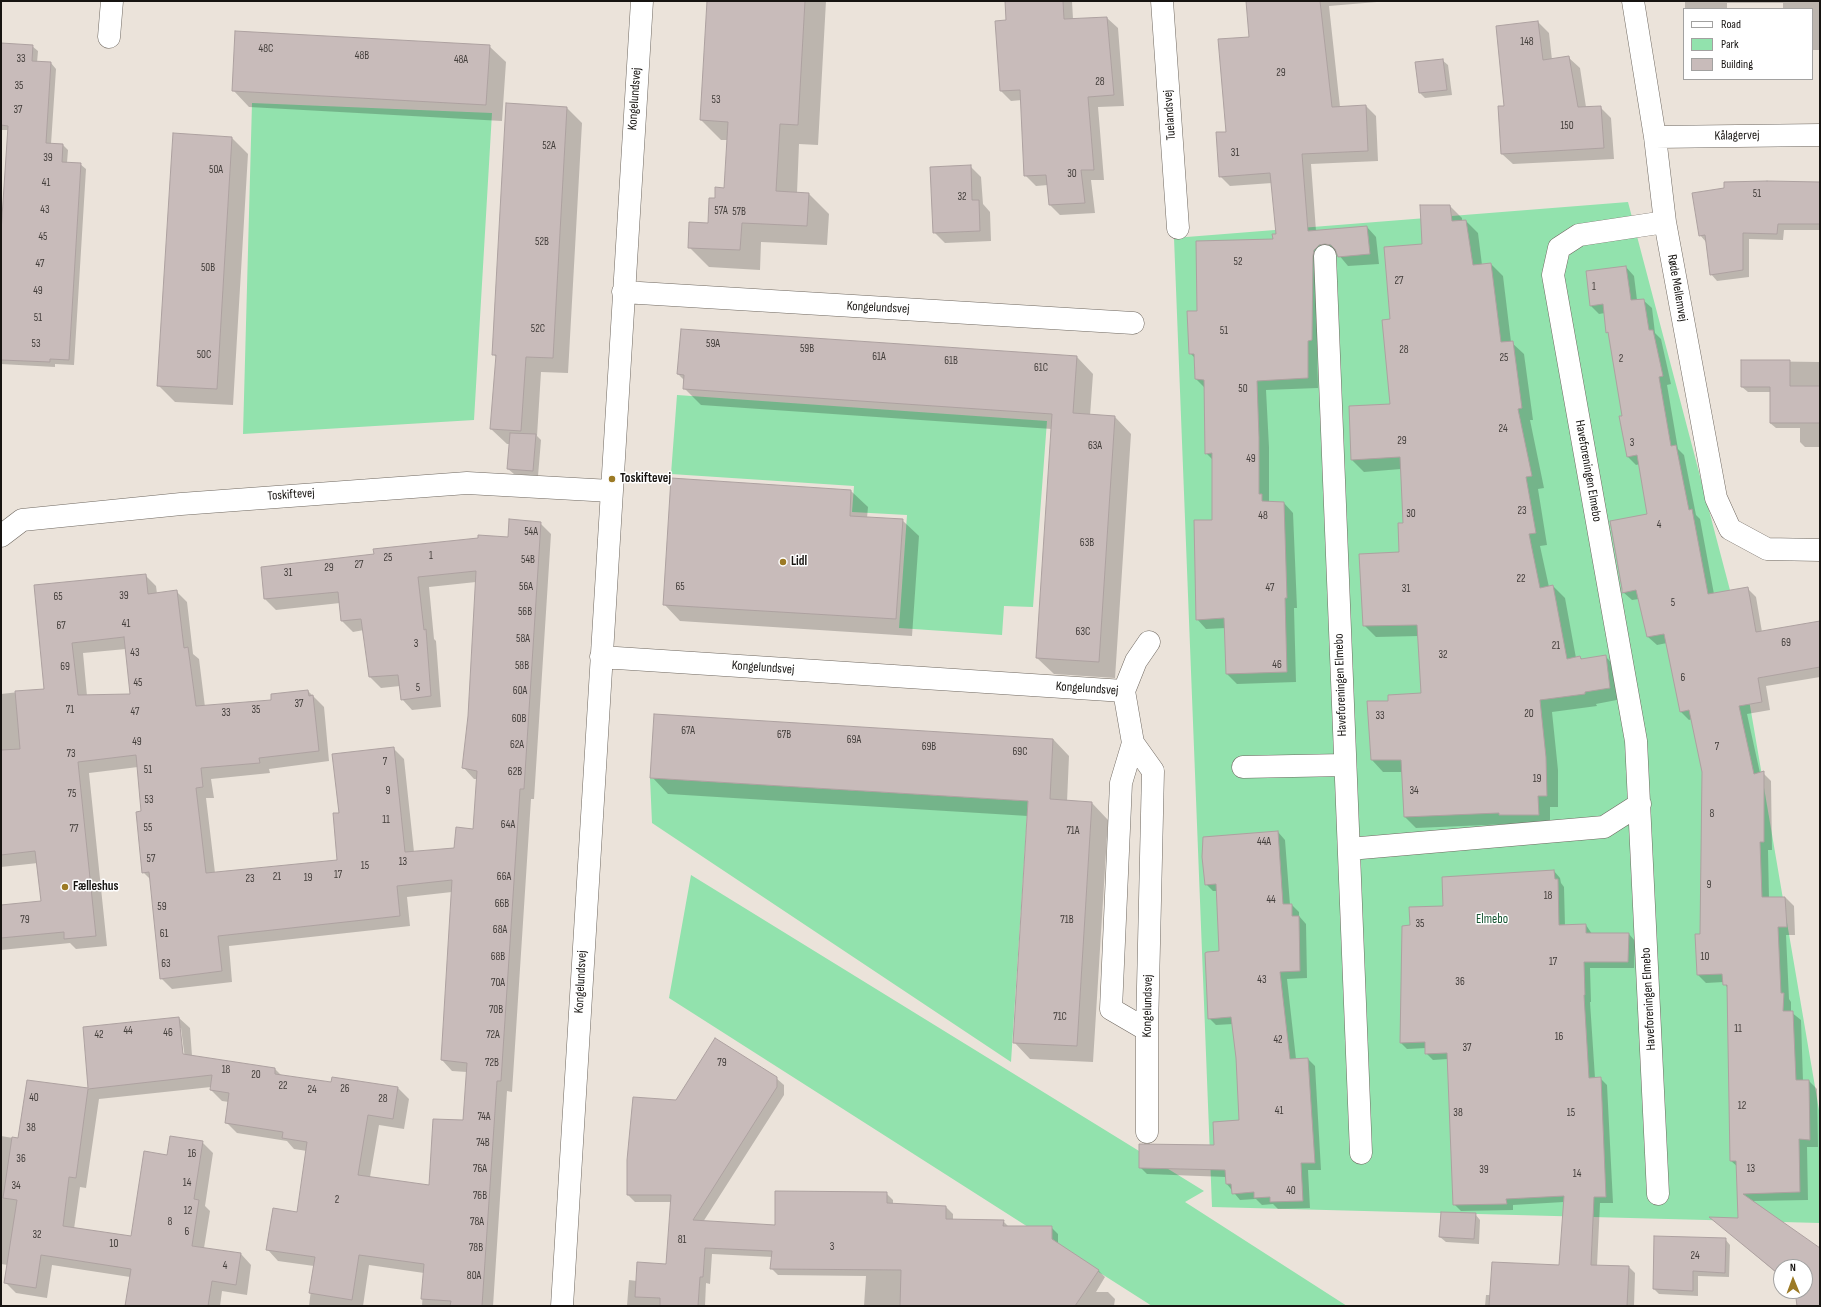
<!DOCTYPE html>
<meta charset="utf-8">
<style>
body{margin:0}
#map{position:relative;width:1821px;height:1307px;overflow:hidden;background:#ebe3da;font-family:"Sofia Sans Condensed",sans-serif}
canvas{display:block}
.frame{position:absolute;inset:0;border:2px solid #171411;pointer-events:none}
.legend{position:absolute;left:1683px;top:8px;width:130px;height:72px;box-sizing:border-box;background:#fff;border:1px solid #a2a1a0;margin:0;padding:5px 7px;list-style:none;font-size:12px;color:#171411}
.legend li{display:flex;align-items:center;gap:8px;height:20px}
.legend b{width:20px;border:1px solid #a2a1a0}
.north{position:absolute;left:1773px;top:1259px;width:40px;height:40px;box-sizing:border-box;background:#fff;border:1px solid #a2a1a0;border-radius:50%;rotate:359deg;font-size:11px;font-weight:700;line-height:16px;text-align:center;color:#171411}
.north::after{content:'';display:block;margin:auto;width:14px;height:18px;background:#9c7a25;clip-path:polygon(50% 0,100% 100%,50% 72%,0 100%)}
</style>
<div id="map">
<canvas width="1821" height="1307"></canvas>
<div class="frame"></div>
<ul class="legend">
<li><b style="height:5px;background:#fff"></b>Road</li>
<li><b style="height:11px;background:#92e2ad"></b>Park</li>
<li><b style="height:11px;background:#c8bbba"></b>Building</li>
</ul>
<div class="north">N</div>
</div>
<script>
const context = document.querySelector('canvas').getContext('2d');
context.lineJoin = 'round';
function fillPath(path, color) { context.fillStyle = color; context.fill(path, 'evenodd'); }
const shape = rows => new Path2D(rows.map(r => 'M' + r).join(''));
function stroke(path, color, width, dash) { context.strokeStyle = color; context.lineWidth = width; context.lineCap = dash ? 'butt' : 'round'; context.setLineDash(dash || []); context.stroke(path); }
function label(font, color, halo, rows, align = 'center') {
  context.font = font + ' "Sofia Sans Condensed",sans-serif'; context.lineWidth = 3; context.setLineDash([]); context.textBaseline = 'middle'; context.strokeStyle = halo; context.fillStyle = color; for (const [text, x, y, turn = 0] of rows) {
    context.save(); context.translate(x, y); context.rotate((+turn || 0) * Math.PI / 180); context.textAlign = isNaN(turn) ? turn : align; if (halo) context.strokeText(text, 0, 0); context.fillText(text, 0, 0); context.restore();
  }
}
fillPath(shape([
 [252,103,492,113,474,420,243,434],
 [1628,202,1731,594,1820,1116,1820,1223,1212,1207,1174,238],
 [677,395,1047,421,1033,607,1004,606,1002,635,899,628,907,515,852,512,854,486,671,474],
 [650,778,1028,801,1011,1062,652,823],
 [691,875,1204,1191,1185,1202,1347,1306,1152,1306,669,998]
]), '#92e2ad');
fillPath(shape([
 [708,1,826,1,818,145,799,144,797,193,809,194,829,214,827,245,761,242,760,270,709,267,689,247,709,224,716,199,725,189,728,140,721,140,701,120],
 [1006,1,1072,1,1073,19,1107,18,1118,28,1124,106,1098,107,1104,180,1091,180,1095,213,1060,215,1050,205,1048,185,1036,186,1025,175,1022,100,1011,101,1001,91,1007,21],
 [1247,1,1377,2,1329,6,1340,107,1366,106,1376,116,1378,161,1311,164,1316,231,1367,227,1376,237,1379,264,1348,266,1338,254,1329,255,1322,350,1317,350,1318,388,1266,390,1269,447,1269,502,1284,503,1293,513,1297,608,1294,608,1296,682,1237,684,1227,674,1226,628,1206,629,1197,619,1213,521,1213,460,1206,453,1205,388,1196,379,1196,359,1190,353,1198,312,1274,240,1277,235,1272,183,1230,186,1220,176,1227,132,1250,38],
 [1685,1,1820,1,1820,50,1812,50,1812,9,1783,9,1783,3,1727,3,1727,9,1685,9],
 [1538,22,1549,33,1552,60,1569,58,1580,68,1586,107,1600,107,1611,118,1614,159,1513,164,1502,154,1505,106],
 [1,44,32,46,38,51,37,63,51,63,56,69,51,144,63,145,68,150,67,163,80,164,86,169,74,365,55,364,55,367,1,364,1,249,8,130,1,130],
 [489,46,506,62,502,121,249,107,233,90],
 [1442,60,1448,65,1452,95,1425,98,1420,93,1416,63],
 [567,108,582,123,568,373,541,372,537,436,541,440,538,476,514,474,508,469,510,444,507,444,491,429,497,358,493,354],
 [232,138,248,154,233,405,175,402,158,385],
 [970,166,981,177,983,204,990,212,991,241,945,243,934,232],
 [1820,182,1820,230,1784,230,1783,240,1749,239,1749,277,1717,281,1711,274,1706,242,1700,235],
 [1450,206,1462,218,1462,221,1466,221,1478,233,1482,265,1491,264,1503,276,1511,342,1524,354,1533,420,1530,420,1544,488,1538,489,1547,545,1540,546,1549,587,1553,586,1565,598,1576,658,1580,657,1583,660,1605,656,1617,668,1622,699,1596,704,1597,706,1552,712,1558,770,1558,807,1550,807,1550,827,1509,824,1416,828,1404,816,1403,772,1383,772,1372,760,1389,702,1422,694,1419,636,1376,637,1364,625,1400,553,1404,524,1401,469,1364,472,1352,460,1350,407,1391,405,1391,320,1423,245],
 [1626,267,1634,276,1637,300,1643,300,1652,308,1655,333,1661,339,1671,384,1667,385,1678,449,1684,455,1696,515,1700,519,1714,594,1748,589,1756,597,1762,632,1820,622,1820,677,1766,686,1770,710,1747,714,1760,773,1763,773,1771,781,1772,850,1768,850,1769,898,1786,898,1794,906,1795,935,1786,935,1789,999,1791,1002,1791,1012,1801,1020,1803,1081,1809,1081,1817,1089,1818,1147,1807,1147,1808,1200,1753,1201,1820,1249,1820,1306,1798,1306,1796,1291,1805,1291,1805,1267,1781,1267,1781,1277,1712,1218,1739,1219,1738,1167,1731,1161,1728,989,1724,982,1706,983,1698,975,1701,935,1703,772,1692,719,1689,720,1681,712,1667,643,1657,645,1648,637,1639,599,1632,600,1623,592,1648,515,1640,464,1636,465,1628,457,1624,417,1605,313,1599,314,1591,306],
 [681,330,1077,357,1093,374,1090,416,1115,417,1131,434,1115,678,1054,674,1037,658,1052,429,701,405,685,389,685,381,678,374],
 [1742,361,1820,362,1820,447,1805,447,1800,442,1800,428,1776,428,1770,423,1771,392,1748,392,1742,387],
 [672,479,851,491,868,507,867,518,902,520,919,536,912,636,680,621,664,604],
 [540,523,551,534,534,799,531,799,512,1092,507,1091,493,1306,422,1306,424,1273,369,1265,363,1306,309,1306,314,1266,278,1261,268,1250,298,1213,307,1151,294,1149,287,1141,237,1133,226,1122,229,1102,222,1101,211,1090,211,1087,99,1099,86,1188,80,1187,74,1229,132,1237,168,1156,202,1142,213,1153,205,1206,210,1211,204,1248,241,1254,251,1265,247,1295,222,1291,220,1306,135,1306,130,1277,52,1265,47,1298,16,1293,5,1282,8,1265,1,1264,1,1136,19,1139,28,1081,90,1089,84,1028,179,1018,190,1028,192,1056,275,1069,282,1076,332,1083,398,1088,409,1099,404,1129,379,1125,370,1177,430,1186,464,1121,467,1072,452,1071,442,1060,452,892,407,897,410,926,229,946,232,982,172,989,161,978,151,880,143,872,142,812,138,767,89,773,107,946,76,949,70,943,1,950,1,906,42,902,38,863,1,867,1,694,46,689,35,586,145,575,156,586,157,594,176,591,187,602,193,654,199,659,205,707,272,701,308,691,324,707,329,761,269,769,270,773,211,779,214,798,206,798,215,873,338,861,340,813,393,748,404,759,414,852,455,848,474,830,478,779,474,779,464,768,469,716,476,582,429,587,434,639,436,641,441,707,412,710,402,699,400,686,381,688,370,677,364,630,353,632,342,621,340,603,276,610,265,599,262,568,509,538],
 [126,649,131,695,87,696,83,653],
 [179,1028,181,1028,185,1059,183,1059],
 [1053,739,1069,756,1067,802,1092,803,1108,820,1093,1062,1030,1059,1014,1042,1028,816,668,794,652,777],
 [1278,832,1285,840,1290,905,1292,905,1299,912,1299,916,1306,924,1307,978,1287,979,1296,1059,1308,1059,1315,1066,1321,1170,1308,1170,1310,1208,1278,1209,1273,1204,1262,1205,1256,1199,1240,1200,1226,1183,1226,1177,1147,1174,1140,1167,1215,1146,1240,1121,1237,1058,1233,1024,1216,1025,1209,1018,1220,952,1217,891,1213,891,1206,884],
 [1554,871,1560,878,1561,883,1564,887,1565,926,1586,925,1592,934,1629,934,1635,941,1634,968,1590,968,1591,1002,1590,1002,1595,1078,1600,1078,1607,1085,1613,1203,1600,1203,1597,1266,1629,1267,1635,1273,1634,1306,1485,1306,1486,1295,1490,1295,1560,1266,1564,1202,1513,1205,1513,1210,1461,1211,1454,1204,1448,1059,1433,1060,1426,1053,1426,1048,1407,1049,1401,1043,1403,926,1411,926,1444,906],
 [776,1078,784,1085,784,1095,703,1222,776,1226,886,1193,893,1200,893,1204,946,1207,953,1214,953,1220,1003,1221,1009,1227,1051,1227,1058,1234,1058,1245,1098,1270,1105,1277,1096,1292,1108,1292,1115,1299,1114,1306,864,1306,866,1276,778,1275,771,1268,772,1257,712,1254,710,1284,706,1283,705,1306,627,1306,629,1280,637,1281,667,1265,671,1202,635,1202,628,1195,676,1102],
 [1475,1214,1480,1220,1479,1244,1446,1242,1440,1237],
 [1725,1239,1730,1245,1729,1277,1698,1276,1698,1296,1659,1294,1654,1289]
]), '#0003');
const building = shape([
 [707,1,805,1,798,125,780,124,776,191,809,193,807,226,742,223,740,250,688,248,689,222,708,223,709,198,715,198,715,187,724,188,728,122,700,120,707,1],
 [1005,1,1063,1,1064,19,1107,17,1114,95,1088,97,1094,170,1081,170,1085,203,1049,205,1046,175,1024,176,1020,90,1000,91,995,21,1006,20,1005,1],
 [1246,1,1320,1,1332,107,1366,105,1368,151,1302,154,1308,231,1367,226,1370,254,1338,257,1335,249,1331,245,1325,244,1319,245,1314,250,1313,256,1312,340,1308,341,1308,378,1257,381,1259,437,1259,494,1262,494,1262,501,1284,502,1287,598,1285,598,1287,672,1226,674,1224,618,1196,620,1194,520,1212,520,1212,453,1205,454,1204,380,1195,379,1194,354,1189,354,1187,311,1197,311,1196,241,1273,239,1272,234,1276,234,1270,173,1219,177,1216,132,1226,132,1218,39,1249,37,1246,1],
 [1538,21,1543,60,1569,56,1578,107,1601,106,1604,148,1501,154,1498,106,1504,106,1496,26,1538,21],
 [235,31,490,45,486,105,232,91,235,31],
 [1,43,33,45,32,61,51,62,46,143,63,144,62,162,81,163,69,360,50,359,50,362,1,360,1,232,8,126,1,125,1,43],
 [1443,59,1447,90,1419,93,1415,62,1443,59],
 [506,103,567,107,553,358,526,357,521,431,490,429,496,355,492,355,506,103],
 [173,133,232,137,217,389,157,386,173,133],
 [971,165,972,200,979,200,980,231,933,233,930,167,971,165],
 [1767,181,1820,182,1820,224,1778,224,1777,234,1743,233,1743,270,1710,275,1705,235,1699,236,1692,193,1724,188,1724,182,1767,181],
 [1420,205,1450,205,1452,221,1466,220,1473,265,1491,263,1501,342,1513,341,1522,408,1518,409,1532,476,1526,477,1536,533,1529,534,1540,588,1553,585,1567,659,1580,656,1581,659,1606,655,1610,688,1585,692,1585,694,1540,700,1546,757,1547,796,1538,796,1539,815,1499,815,1499,813,1404,817,1401,760,1371,760,1367,701,1388,701,1388,695,1421,693,1417,625,1363,626,1359,554,1399,552,1398,523,1403,523,1400,457,1351,460,1349,406,1390,404,1382,320,1390,319,1384,247,1422,244,1420,205],
 [1626,266,1631,300,1644,299,1649,330,1653,330,1663,376,1659,377,1671,446,1676,445,1689,510,1692,509,1708,594,1748,587,1756,632,1820,621,1820,667,1758,678,1762,702,1739,706,1754,774,1764,771,1764,842,1760,842,1762,897,1785,897,1787,927,1778,927,1781,993,1784,993,1783,1011,1793,1011,1796,1080,1809,1080,1810,1140,1799,1139,1800,1192,1743,1194,1820,1248,1820,1306,1797,1306,1795,1291,1805,1291,1805,1267,1781,1267,1781,1276,1709,1217,1738,1218,1736,1161,1730,1161,1727,985,1723,985,1722,974,1697,975,1695,934,1700,934,1702,772,1689,710,1680,712,1664,634,1647,637,1636,590,1622,593,1622,589,1610,521,1647,514,1637,455,1627,457,1619,416,1622,416,1608,332,1606,333,1603,304,1590,306,1586,271,1626,266],
 [681,329,1077,356,1073,413,1115,416,1099,662,1036,658,1052,414,683,389,684,375,677,374,681,329],
 [1741,360,1790,360,1790,386,1820,386,1820,423,1770,423,1770,387,1741,387,1741,360],
 [510,433,536,434,533,471,507,469,510,433],
 [671,478,851,490,850,516,903,519,896,619,663,605,671,478],
 [509,519,541,522,524,789,520,789,501,1081,497,1081,482,1306,450,1306,451,1301,421,1299,424,1264,359,1255,352,1300,309,1293,315,1257,266,1250,273,1208,297,1212,307,1142,282,1138,283,1132,225,1123,229,1093,210,1090,212,1075,88,1089,76,1178,69,1177,63,1226,131,1236,144,1151,167,1155,170,1136,203,1141,194,1199,199,1200,192,1246,241,1253,236,1285,212,1281,208,1306,125,1306,131,1269,41,1255,36,1288,4,1283,17,1200,3,1198,12,1137,18,1138,27,1080,88,1088,83,1027,179,1017,183,1054,275,1068,275,1074,331,1082,332,1077,398,1087,393,1119,368,1115,358,1175,429,1185,433,1119,463,1120,467,1063,441,1060,452,880,397,886,400,916,218,936,222,971,160,979,149,872,142,873,136,812,141,811,136,755,78,762,96,936,64,939,64,932,1,938,1,905,41,901,35,851,1,855,1,750,20,749,15,691,44,689,34,585,146,574,148,594,177,590,184,648,188,647,196,706,271,700,271,694,308,690,309,696,313,695,319,751,259,758,260,763,201,768,203,787,196,788,206,873,337,860,333,813,339,813,332,754,394,747,405,852,454,848,456,827,473,829,477,771,462,768,468,716,476,571,418,577,424,630,426,629,431,696,401,700,398,675,369,677,361,619,341,621,338,592,264,599,261,567,374,554,373,549,478,538,478,535,508,537,509,519],
 [124,637,130,694,78,695,72,643,124,637],
 [654,714,1053,739,1050,799,1092,802,1077,1046,1013,1043,1028,801,650,778,654,714],
 [1278,831,1283,904,1292,904,1292,916,1299,916,1300,971,1280,972,1290,1059,1308,1058,1315,1163,1301,1163,1303,1201,1270,1202,1270,1197,1254,1198,1254,1192,1232,1194,1231,1184,1226,1184,1225,1170,1139,1168,1139,1144,1214,1145,1213,1122,1239,1120,1236,1058,1231,1017,1208,1019,1205,953,1207,952,1219,951,1216,884,1205,885,1202,857,1203,837,1278,831],
 [1554,870,1555,879,1558,879,1559,925,1586,924,1586,933,1629,933,1628,962,1584,962,1585,995,1584,995,1589,1078,1601,1077,1606,1197,1594,1197,1591,1265,1629,1266,1627,1306,1489,1306,1492,1262,1559,1265,1564,1196,1506,1199,1507,1204,1453,1205,1447,1053,1425,1054,1425,1042,1400,1043,1402,926,1410,925,1409,907,1443,906,1442,877,1554,870],
 [715,1038,777,1077,777,1087,693,1220,775,1225,775,1191,887,1192,887,1203,946,1206,946,1219,1004,1220,1003,1226,1052,1226,1052,1239,1099,1270,1075,1306,900,1306,901,1270,770,1269,772,1251,705,1248,703,1277,700,1277,698,1306,660,1306,660,1298,635,1297,637,1262,666,1264,671,1195,627,1195,627,1160,633,1097,676,1100,715,1038],
 [1441,1212,1476,1213,1474,1239,1439,1237,1441,1212],
 [1654,1236,1726,1238,1725,1273,1693,1271,1693,1291,1653,1289,1654,1236]
]);
fillPath(building, '#c8bbba');
stroke(building, '#ada1a0', 1);
const minor = shape([
 [1162,1,1178,228],
 [1633,1,1655,137,1665,222,1716,498,1730,529,1767,549,1820,550],
 [109,37,112,1],
 [1655,137,1820,135],
 [1325,256,1361,1153],
 [623,292,1133,323],
 [1,536,22,520,181,504,467,483,611,491],
 [601,657,1124,691,1133,743,1153,771,1147,1030,1147,1132],
 [1124,691,1136,661,1149,642],
 [1133,743,1121,783,1111,1009,1147,1030],
 [1243,767,1344,765],
 [1349,849,1604,827,1640,804],
 [1658,1194,1636,741,1553,275,1559,248,1579,235,1665,222],
 [562,1306,642,1]
]);
stroke(minor, '#6f6860', 23);
stroke(minor, '#fff', 22);
for (const [x, y, r, color] of [
 [612,479,4,"#9c7a25"],
 [783,562,4,"#9c7a25"],
 [65,887,4,"#9c7a25"]
]) { const dot = new Path2D(); dot.arc(x, y, r, 0, 2 * Math.PI); context.fillStyle = color; context.fill(dot); stroke(dot, '#fff', 1.5); }
label('11px', '#433e3b', null, [
 ["148",1527,42],
 ["48C",266,49],
 ["48B",362,56],
 ["33",21,59],
 ["48A",461,60],
 ["29",1281,73],
 ["28",1100,82],
 ["35",19,86],
 ["53",716,100],
 ["37",18,110],
 ["150",1567,126],
 ["52A",549,146],
 ["31",1235,153],
 ["39",48,158],
 ["50A",216,170],
 ["30",1072,174],
 ["41",46,183],
 ["51",1757,194],
 ["32",962,197],
 ["43",45,210],
 ["57A",721,211],
 ["57B",739,212],
 ["45",43,237],
 ["52B",542,242],
 ["52",1238,262],
 ["47",40,264],
 ["50B",208,268],
 ["27",1399,281],
 ["1",1594,287],
 ["49",38,291],
 ["51",38,318],
 ["52C",538,329],
 ["51",1224,331],
 ["53",36,344],
 ["59A",713,344],
 ["59B",807,349],
 ["28",1404,350],
 ["50C",204,355],
 ["61A",879,357],
 ["25",1504,358],
 ["2",1621,359],
 ["61B",951,361],
 ["61C",1041,368],
 ["50",1243,389],
 ["24",1503,429],
 ["29",1402,441],
 ["3",1632,443],
 ["63A",1095,446],
 ["49",1251,459],
 ["23",1522,511],
 ["30",1411,514],
 ["48",1263,516],
 ["4",1659,525],
 ["54A",531,532],
 ["63B",1087,543],
 ["1",431,556],
 ["25",388,558],
 ["54B",528,560],
 ["27",359,565],
 ["29",329,568],
 ["31",288,573],
 ["22",1521,579],
 ["56A",526,587],
 ["65",680,587],
 ["47",1270,588],
 ["31",1406,589],
 ["39",124,596],
 ["65",58,597],
 ["5",1673,603],
 ["56B",525,612],
 ["41",126,624],
 ["67",61,626],
 ["63C",1083,632],
 ["58A",523,639],
 ["69",1786,643],
 ["3",416,644],
 ["21",1556,646],
 ["43",135,653],
 ["32",1443,655],
 ["46",1277,665],
 ["58B",522,666],
 ["69",65,667],
 ["6",1683,678],
 ["45",138,683],
 ["5",418,688],
 ["60A",520,691],
 ["37",299,704],
 ["71",70,710],
 ["35",256,710],
 ["47",135,712],
 ["33",226,713],
 ["20",1529,714],
 ["33",1380,716],
 ["60B",519,719],
 ["67A",688,731],
 ["67B",784,735],
 ["69A",854,740],
 ["49",137,742],
 ["62A",517,745],
 ["69B",929,747],
 ["7",1717,747],
 ["69C",1020,752],
 ["73",71,754],
 ["7",385,762],
 ["51",148,770],
 ["62B",515,772],
 ["19",1537,779],
 ["9",388,791],
 ["34",1414,791],
 ["75",72,794],
 ["53",149,800],
 ["8",1712,814],
 ["11",386,820],
 ["64A",508,825],
 ["55",148,828],
 ["77",74,829],
 ["71A",1073,831],
 ["44A",1264,842],
 ["57",151,859],
 ["13",403,862],
 ["15",365,866],
 ["17",338,875],
 ["21",277,877],
 ["66A",504,877],
 ["19",308,878],
 ["23",250,879],
 ["9",1709,885],
 ["18",1548,896],
 ["44",1271,900],
 ["66B",502,904],
 ["59",162,907],
 ["79",25,920],
 ["71B",1067,920],
 ["35",1420,924],
 ["68A",500,930],
 ["61",164,934],
 ["68B",498,957],
 ["10",1705,957],
 ["17",1553,962],
 ["63",166,964],
 ["43",1262,980],
 ["36",1460,982],
 ["70A",498,983],
 ["70B",496,1010],
 ["71C",1060,1017],
 ["11",1738,1029],
 ["44",128,1031],
 ["46",168,1033],
 ["42",99,1035],
 ["72A",493,1035],
 ["16",1559,1037],
 ["42",1278,1040],
 ["37",1467,1048],
 ["72B",492,1063],
 ["79",722,1063],
 ["18",226,1070],
 ["20",256,1075],
 ["22",283,1086],
 ["26",345,1089],
 ["24",312,1090],
 ["40",34,1098],
 ["28",383,1099],
 ["12",1742,1106],
 ["41",1279,1111],
 ["38",1458,1113],
 ["15",1571,1113],
 ["74A",484,1117],
 ["38",31,1128],
 ["74B",483,1143],
 ["16",192,1154],
 ["36",21,1159],
 ["76A",480,1169],
 ["13",1751,1169],
 ["39",1484,1170],
 ["14",1577,1174],
 ["14",187,1183],
 ["34",16,1186],
 ["40",1291,1191],
 ["76B",480,1196],
 ["2",337,1200],
 ["12",188,1211],
 ["8",170,1222],
 ["78A",477,1222],
 ["6",187,1232],
 ["32",37,1235],
 ["81",682,1240],
 ["10",114,1244],
 ["3",832,1247],
 ["78B",476,1248],
 ["24",1695,1256],
 ["4",225,1266],
 ["80A",474,1276]
]);
label('13px', '#171411', '#fff', [
 ["Kongelundsvej",635,99,-86],
 ["Tuelandsvej",1170,115,-94],
 ["Kålagervej",1737,136,-1],
 ["Røde Mellemvej",1677,288,80],
 ["Kongelundsvej",878,308,3],
 ["Haveforeningen Elmebo",1588,471,80],
 ["Toskiftevej",291,495,-4],
 ["Kongelundsvej",763,668,4],
 ["Haveforeningen Elmebo",1341,685,-92],
 ["Kongelundsvej",1087,689,4],
 ["Kongelundsvej",581,982,-87],
 ["Haveforeningen Elmebo",1649,999,-93],
 ["Kongelundsvej",1148,1006,-89]
]);
label('bold 13px', '#171411', '#fff', [
 ["Toskiftevej",620,479],
 ["Lidl",791,562],
 ["Fælleshus",73,887]
], 'left');
label('13px', '#155431', '#fff', [
 ["Elmebo",1492,920]
]);
</script>
